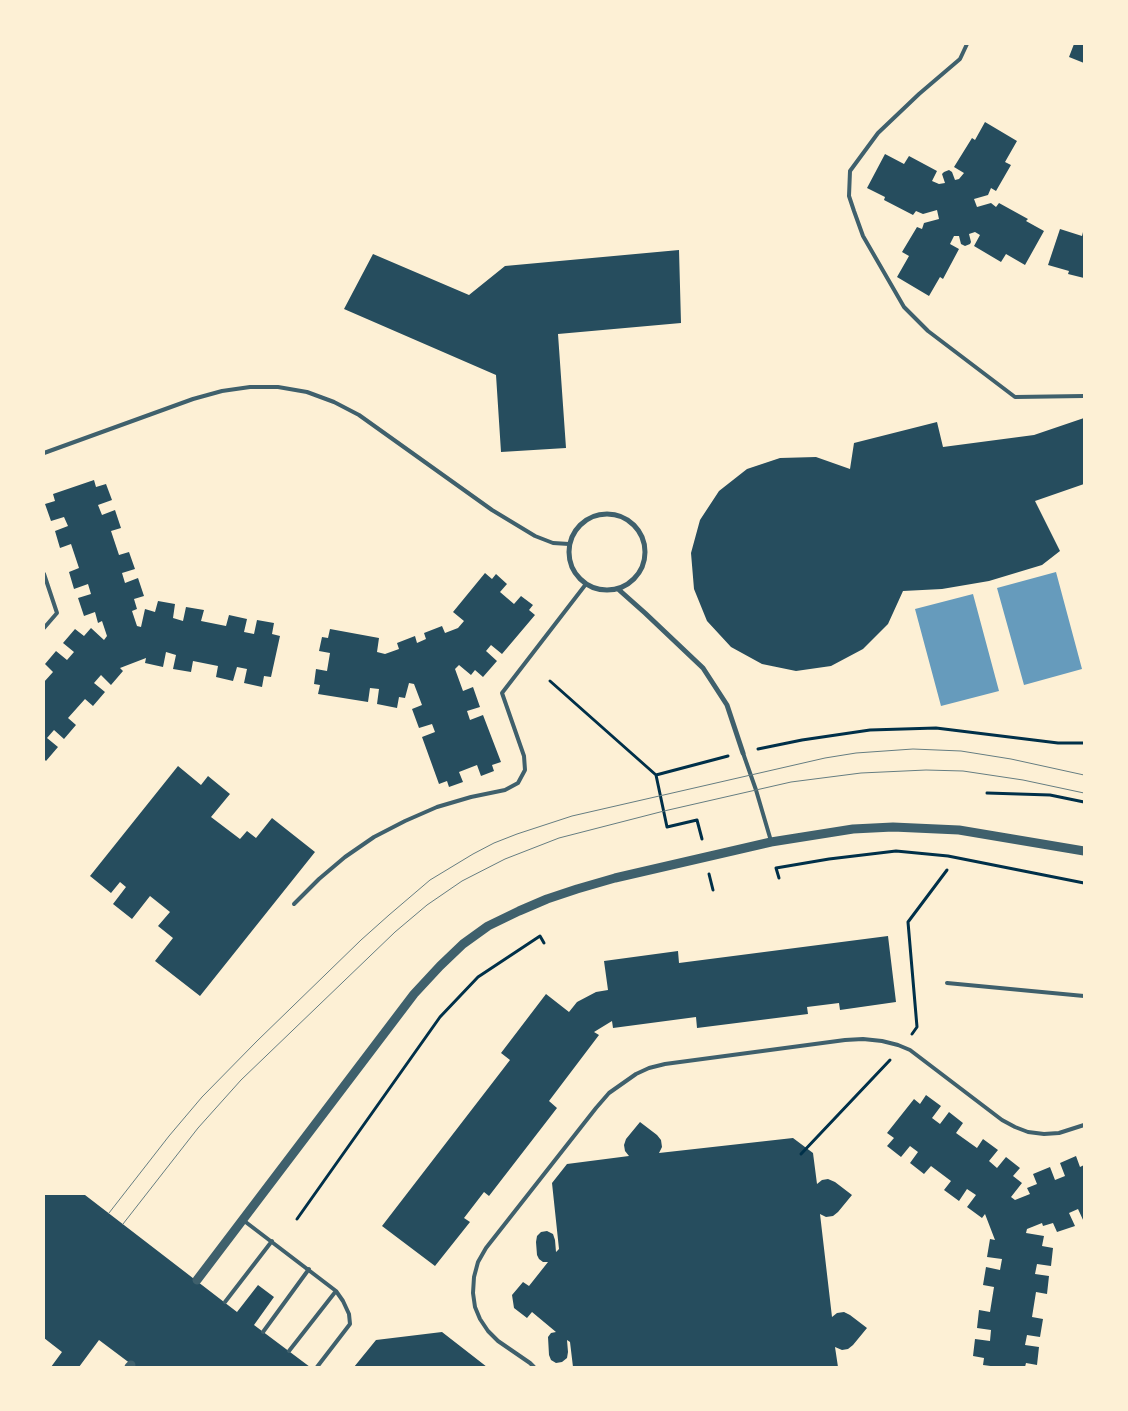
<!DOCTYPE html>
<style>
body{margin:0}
#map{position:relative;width:1128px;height:1411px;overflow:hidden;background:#fdf0d5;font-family:"Golos Text",sans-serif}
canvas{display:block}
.frame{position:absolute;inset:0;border:45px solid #fdf0d5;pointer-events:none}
</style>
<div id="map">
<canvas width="1128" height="1411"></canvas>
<div class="frame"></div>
</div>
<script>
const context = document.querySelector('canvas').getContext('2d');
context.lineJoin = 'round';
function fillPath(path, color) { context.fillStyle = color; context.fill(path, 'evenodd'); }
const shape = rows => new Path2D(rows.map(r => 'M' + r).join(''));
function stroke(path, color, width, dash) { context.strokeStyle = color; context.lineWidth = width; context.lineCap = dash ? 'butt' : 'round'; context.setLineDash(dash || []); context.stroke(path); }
fillPath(shape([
 [1056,572,1082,669,1024,685,997,588],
 [973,594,999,691,941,706,915,609]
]), '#669bbc');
fillPath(shape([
 [1074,44,1084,44,1084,63,1069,57],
 [985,122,1017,141,1005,162,1011,165,996,191,991,188,988,195,974,199,977,207,991,203,996,207,999,203,1028,219,1026,221,1044,231,1025,265,1006,254,1001,262,974,246,980,235,975,232,969,234,971,242,970,244,965,246,961,244,959,236,954,236,950,244,959,249,943,279,940,277,929,296,897,277,909,256,902,252,917,227,922,229,924,223,939,219,937,210,923,214,916,211,913,215,884,200,885,197,867,188,885,154,904,164,909,156,937,171,932,181,939,184,945,183,942,174,944,172,949,170,952,172,955,180,959,179,964,173,954,167,972,138,975,140],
 [1084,228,1084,278,1068,274,1069,271,1048,265,1060,229,1082,236],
 [679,250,681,323,558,334,566,448,501,452,496,375,344,309,373,254,469,295,505,266],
 [1084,418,1084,484,1035,501,1060,551,1042,565,989,581,942,589,903,591,888,624,863,649,831,666,796,671,762,664,731,647,707,621,694,589,691,553,700,520,719,491,747,469,780,458,816,457,850,469,854,443,937,422,943,447,1034,435],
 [94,480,96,487,106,484,112,500,98,505,102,515,115,510,121,528,111,531,119,555,129,552,135,569,122,573,125,583,138,578,144,596,134,599,137,609,132,611,137,626,141,627,145,609,155,612,158,601,175,604,173,618,183,621,186,607,204,610,201,621,226,626,229,615,247,619,244,632,254,634,257,620,274,623,272,634,280,636,271,677,264,676,262,687,244,683,247,669,237,667,233,681,216,677,218,666,193,661,191,672,173,669,176,655,166,652,163,667,145,663,146,658,120,668,123,671,111,685,101,675,94,683,105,692,93,706,85,699,68,718,76,725,64,739,54,730,47,738,58,747,46,761,44,759,44,682,53,672,45,664,56,651,67,660,74,652,63,643,75,629,84,636,91,628,104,640,107,636,102,621,98,623,95,612,84,616,78,598,91,594,88,584,74,589,69,572,79,568,71,544,60,548,55,531,68,526,64,517,51,521,45,504,55,501,53,494],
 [485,573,492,579,496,574,507,584,500,592,514,604,521,596,533,605,529,610,535,615,502,654,491,645,486,651,497,661,483,677,475,670,471,675,459,665,455,669,463,691,473,687,480,707,467,711,470,720,483,715,501,762,492,765,494,771,481,776,477,765,459,772,463,782,449,787,447,781,439,784,422,737,435,732,432,724,419,728,412,709,422,705,414,684,409,683,405,698,399,697,397,708,377,704,379,689,370,688,368,702,318,694,320,685,314,684,316,669,327,671,330,653,319,651,322,637,328,638,330,629,379,638,377,652,385,654,399,649,397,643,415,636,417,643,426,639,424,633,442,626,445,633,458,628,464,621,453,612],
 [178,766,201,785,208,776,230,794,211,817,240,839,247,831,256,838,272,818,315,852,200,996,155,961,173,938,158,926,170,912,150,896,132,919,113,904,126,887,120,882,111,893,90,876],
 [888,936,896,1002,840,1010,839,1003,807,1007,808,1014,697,1028,696,1017,613,1028,612,1021,594,1032,599,1035,549,1101,557,1108,489,1196,484,1192,464,1218,470,1222,435,1266,382,1226,510,1060,501,1053,546,994,569,1012,577,1002,596,992,608,990,604,961,678,951,679,963],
 [926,1095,941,1106,932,1118,940,1124,949,1112,963,1123,956,1133,977,1148,983,1139,998,1150,989,1161,997,1168,1006,1157,1020,1168,1013,1176,1022,1183,1011,1197,1015,1200,1030,1194,1027,1188,1037,1184,1033,1174,1050,1167,1055,1180,1065,1176,1060,1163,1076,1156,1080,1167,1084,1165,1084,1222,1078,1209,1069,1213,1075,1226,1057,1232,1053,1223,1043,1226,1042,1223,1027,1229,1026,1233,1044,1236,1042,1246,1053,1248,1051,1266,1037,1264,1035,1274,1049,1276,1047,1294,1036,1292,1032,1317,1043,1319,1040,1337,1027,1335,1025,1345,1039,1347,1037,1365,1026,1363,1025,1367,998,1367,983,1365,984,1358,973,1356,975,1339,990,1341,991,1330,977,1328,979,1310,990,1312,994,1287,983,1285,986,1267,1000,1270,1002,1259,987,1257,990,1239,995,1240,985,1214,982,1218,967,1207,976,1195,967,1189,959,1201,944,1190,951,1181,931,1166,924,1174,910,1163,918,1152,910,1146,901,1157,887,1146,894,1138,887,1133,914,1099,920,1104],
 [640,1122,657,1135,661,1140,662,1147,659,1153,793,1138,813,1153,817,1184,822,1180,828,1179,835,1182,852,1195,838,1212,833,1216,826,1217,820,1214,832,1317,837,1313,844,1312,850,1315,867,1328,853,1345,848,1349,842,1350,835,1347,838,1367,573,1367,570,1342,567,1340,568,1352,567,1358,562,1362,556,1363,551,1360,549,1355,548,1337,551,1333,556,1332,532,1312,527,1318,514,1308,512,1295,523,1282,529,1286,548,1262,543,1262,539,1259,537,1255,536,1242,537,1236,541,1232,547,1231,553,1234,555,1240,556,1252,559,1249,552,1183,567,1164,629,1156,625,1151,624,1145,626,1139],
 [44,1195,85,1195,237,1312,258,1285,274,1297,254,1325,310,1367,135,1367,99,1340,79,1367,51,1367,62,1352,44,1338],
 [442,1332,487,1367,354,1367,376,1340]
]), '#264d5e');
stroke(shape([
 [550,681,656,775,667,827,697,820,702,839],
 [758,749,802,740,870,730,936,728,1058,743,1084,743],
 [656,775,728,756],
 [987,793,1050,795,1084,802],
 [709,874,713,890],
 [779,878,776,868,829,859,896,851,948,856,1084,883],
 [912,1034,917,1027,908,922,947,870],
 [801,1154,890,1060],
 [297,1219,440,1017,478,977,540,936,544,943]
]), '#003049', 3);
stroke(shape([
 [967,44,960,59,919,94,878,133,850,171,849,196,854,211,863,236,904,307,928,331,1015,397,1084,396],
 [44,453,193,399,222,391,250,387,278,387,307,392,334,402,359,415,492,510,535,536,553,543,569,544],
 [44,574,57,613,44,628],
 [743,753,756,790,771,841],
 [294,904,319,879,345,857,374,837,405,821,437,807,471,797,505,790,518,783,525,770,524,756,502,693,586,584],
 [947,983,1084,996],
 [243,1220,336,1291,343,1301,349,1314,350,1324,317,1367],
 [225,1302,272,1241],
 [263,1332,309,1269],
 [289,1351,336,1291],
 [534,1367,530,1363,498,1341,488,1331,480,1319,475,1307,473,1293,474,1277,478,1262,486,1248,596,1108,609,1093,636,1074,649,1068,665,1064,845,1040,863,1039,882,1041,898,1045,910,1050,1002,1120,1015,1127,1028,1132,1044,1134,1059,1133,1084,1125]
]), '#3f606c', 4);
stroke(shape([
 '569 552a38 38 0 1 1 76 0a38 38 0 1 1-76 0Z',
 [618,589,645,613,703,668,727,705,743,753]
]), '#3f606c', 5);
stroke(shape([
 [197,1280,414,994,440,966,463,944,488,926,519,911,547,899,577,889,615,878,771,842,853,829,893,827,959,830,1084,851],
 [129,1367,131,1365]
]), '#3f606c', 9);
stroke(shape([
 [109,1213,169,1136,202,1097,257,1041,361,940,389,915,430,880,473,854,494,843,517,834,572,816,825,758,856,753,913,749,961,751,1011,759,1084,775],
 [123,1224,198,1128,241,1080,395,932,427,905,462,881,505,859,559,838,664,811,791,782,861,773,926,770,963,771,1023,780,1084,793]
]), '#657d81', 1);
</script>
